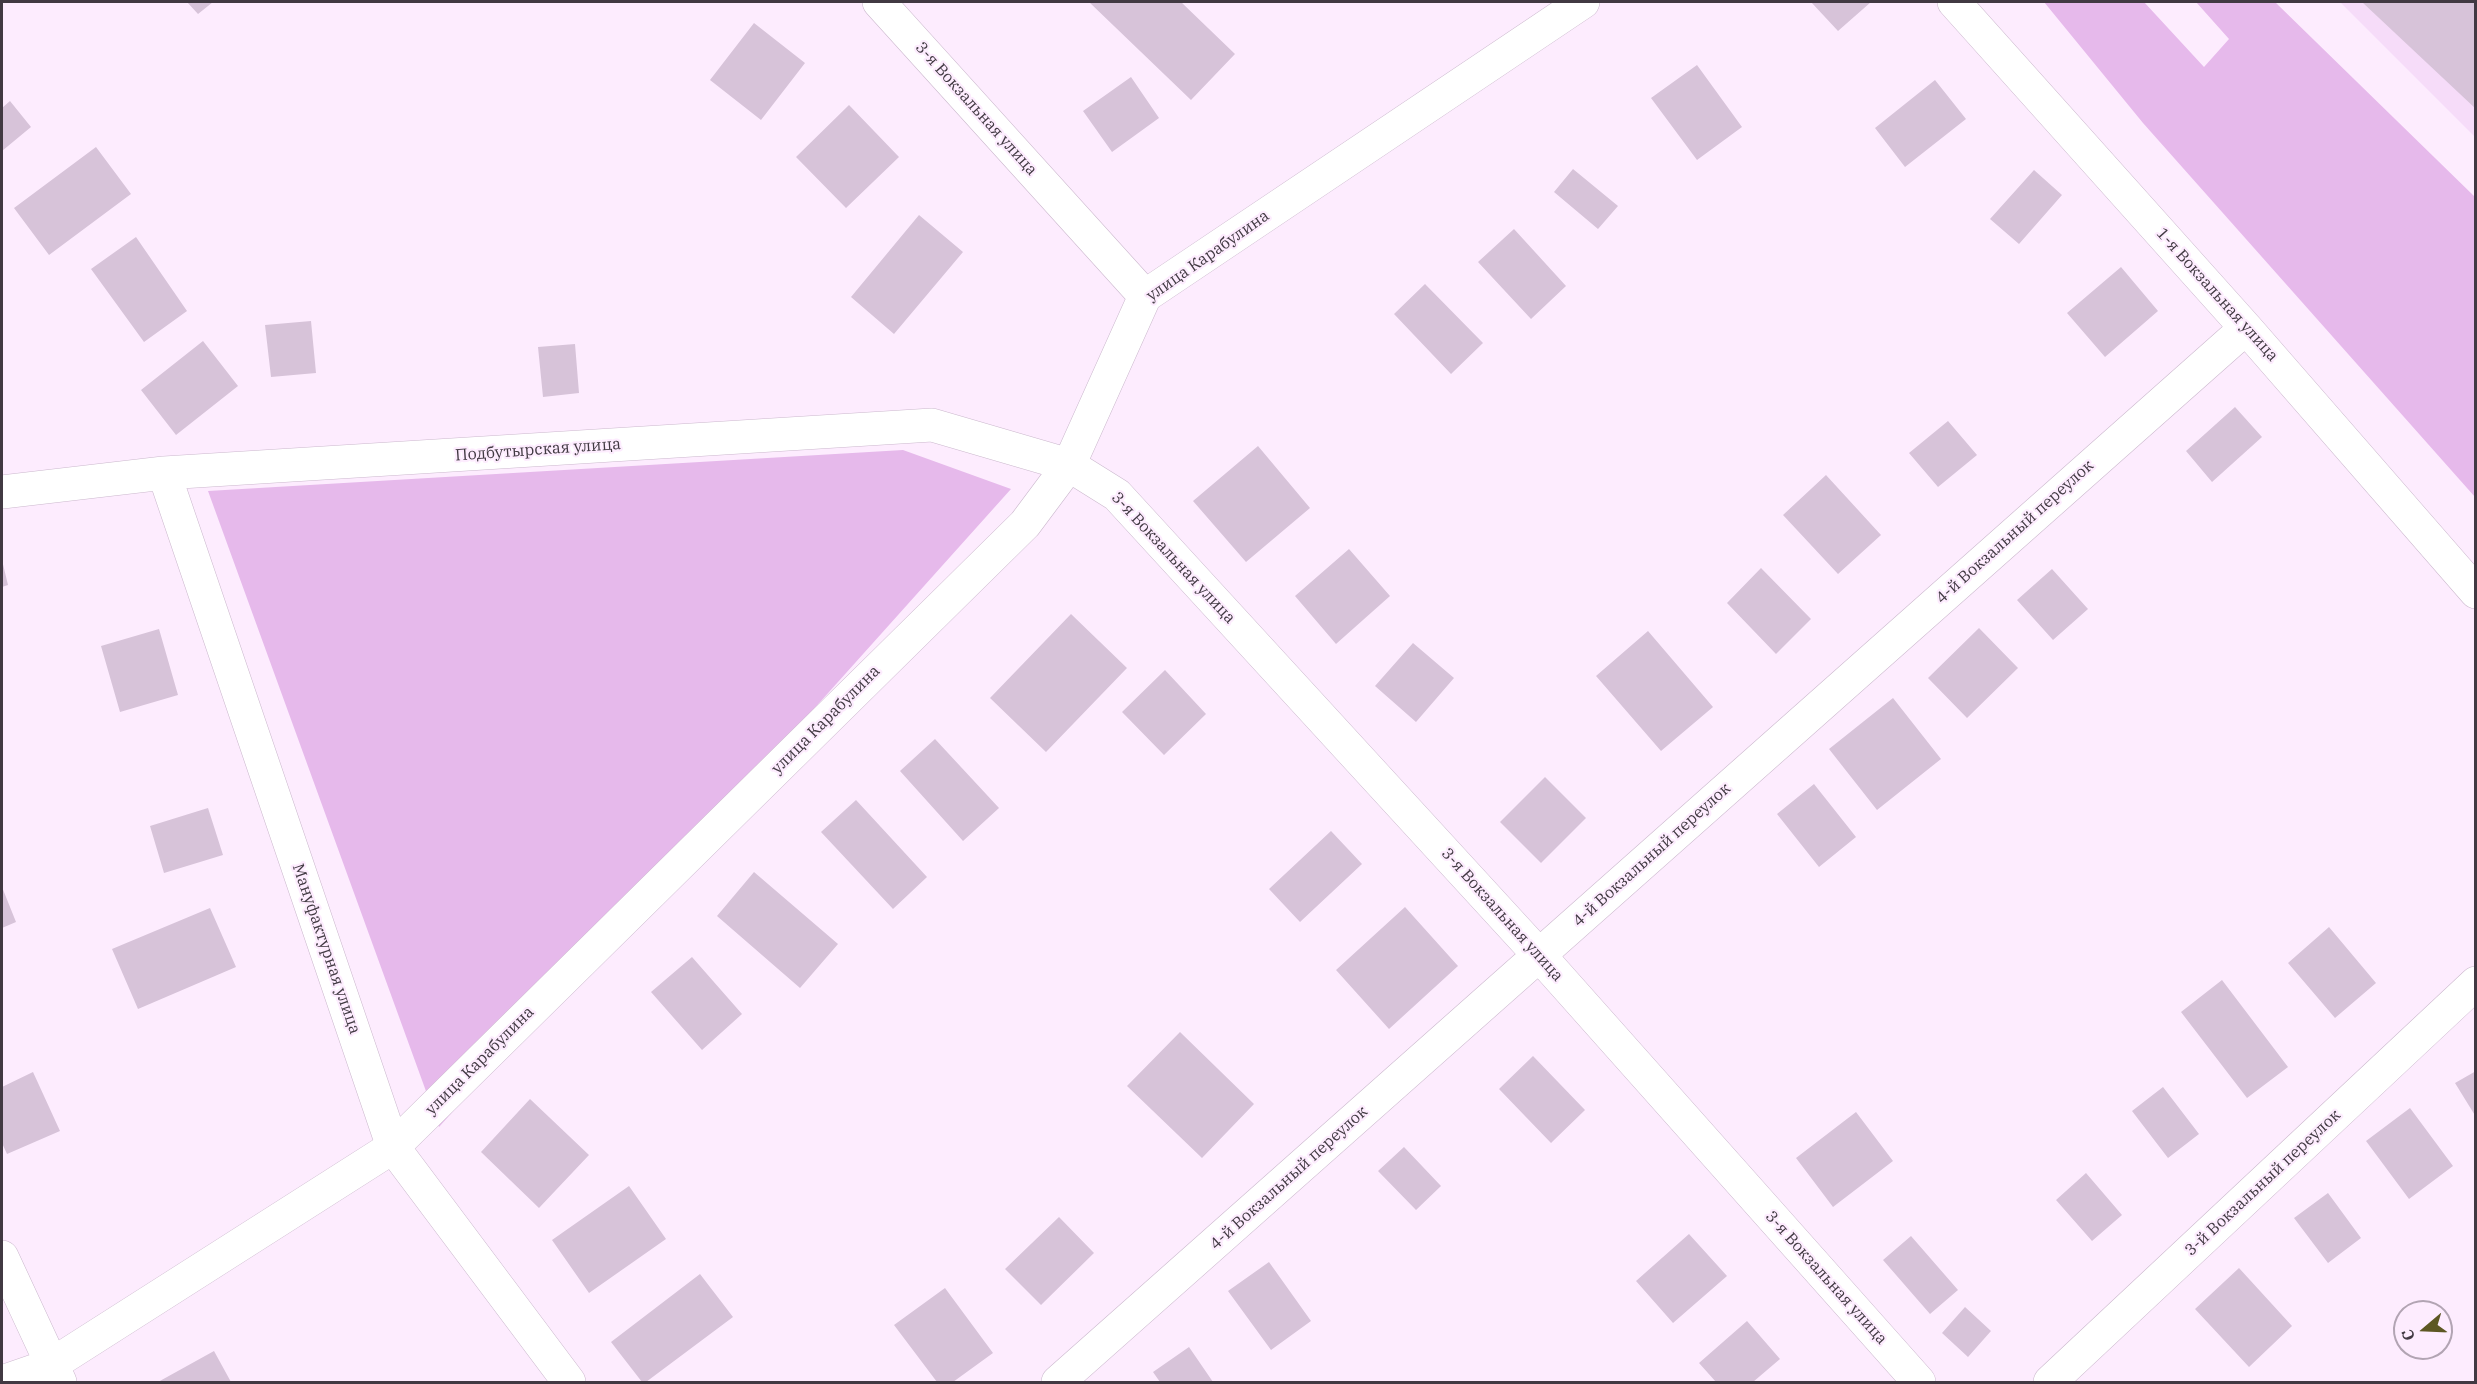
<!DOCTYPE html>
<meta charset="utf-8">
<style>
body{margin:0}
#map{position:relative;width:2477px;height:1384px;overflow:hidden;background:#fdecfe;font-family:"IBM Plex Serif",serif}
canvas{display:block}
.frame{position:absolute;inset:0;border:3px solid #413942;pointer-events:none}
.north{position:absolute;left:2393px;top:1300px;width:60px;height:60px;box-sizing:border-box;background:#fdecfe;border:2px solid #b2a4b3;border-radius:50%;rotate:251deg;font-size:16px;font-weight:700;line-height:24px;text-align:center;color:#413942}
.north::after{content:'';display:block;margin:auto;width:21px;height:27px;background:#5d5723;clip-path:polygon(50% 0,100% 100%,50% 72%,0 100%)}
</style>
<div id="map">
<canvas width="2477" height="1384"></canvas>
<div class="frame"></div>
<div class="north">С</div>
</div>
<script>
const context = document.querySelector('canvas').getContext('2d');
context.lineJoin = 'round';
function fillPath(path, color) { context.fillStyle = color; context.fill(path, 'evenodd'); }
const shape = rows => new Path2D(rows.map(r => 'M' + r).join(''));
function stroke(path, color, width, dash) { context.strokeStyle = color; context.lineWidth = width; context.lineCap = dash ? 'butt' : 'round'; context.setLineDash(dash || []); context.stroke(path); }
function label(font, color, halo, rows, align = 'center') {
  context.font = font + ' "IBM Plex Serif",serif'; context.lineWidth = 4.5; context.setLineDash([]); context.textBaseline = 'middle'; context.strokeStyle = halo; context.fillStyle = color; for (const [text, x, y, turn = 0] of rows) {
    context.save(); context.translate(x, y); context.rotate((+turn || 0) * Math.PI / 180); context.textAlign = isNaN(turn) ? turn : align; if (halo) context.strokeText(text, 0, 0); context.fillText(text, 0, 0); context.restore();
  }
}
fillPath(shape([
 [2340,2,2475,2,2475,137]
]), '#f6dcf9');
fillPath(shape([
 [2044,2,2144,2,2204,67,2229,39,2196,2,2275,2,2475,197,2475,497,2143,123],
 [903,450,1011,489,439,1127,208,491]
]), '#e6b9eb');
fillPath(shape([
 [187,2,213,2,198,14],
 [1089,2,1181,2,1235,54,1191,100],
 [1811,2,1871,2,1838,31],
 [2362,2,2476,2,2476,109],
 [754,23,805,63,761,120,710,80],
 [1697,65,1742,127,1697,160,1651,98],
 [1131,77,1159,118,1112,152,1083,111],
 [1935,80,1966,119,1905,167,1875,128],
 [10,101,31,127,2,151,2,108],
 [849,105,899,157,846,208,796,157],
 [96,147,131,194,49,255,14,208],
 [1573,169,1618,206,1598,229,1554,192],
 [2034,170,2062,195,2019,244,1990,219],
 [919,215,963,252,894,334,851,297],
 [1514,229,1566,286,1531,319,1478,262],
 [136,237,187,311,144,342,91,269],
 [2121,267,2158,311,2105,357,2067,313],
 [1425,284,1483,343,1451,374,1394,314],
 [311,321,316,373,271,377,265,325],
 [203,341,238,386,176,435,141,390],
 [575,344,579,393,543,397,538,347],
 [2235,407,2262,437,2212,482,2186,451],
 [1948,421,1977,455,1938,487,1909,453],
 [1258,446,1310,508,1246,562,1193,501],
 [1826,475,1881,535,1838,574,1783,515],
 [1349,549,1390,596,1336,644,1295,596],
 [2,560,8,585,2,587],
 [1761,568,1811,619,1776,654,1727,603],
 [2052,569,2088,609,2053,640,2017,600],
 [1071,614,1127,668,1046,752,990,698],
 [1979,628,2018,668,1967,718,1928,678],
 [159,629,178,695,120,712,101,646],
 [1648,631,1713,707,1661,751,1596,676],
 [1413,643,1454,678,1416,722,1375,686],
 [1165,670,1206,714,1164,755,1122,712],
 [1893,698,1941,759,1877,810,1829,749],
 [935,739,999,808,963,841,900,771],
 [1545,777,1586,818,1541,863,1500,822],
 [1814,784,1856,837,1819,867,1777,814],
 [856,800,927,877,893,909,821,832],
 [208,808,223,855,164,873,150,826],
 [1331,831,1362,864,1300,922,1269,889],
 [754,872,838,944,800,988,717,916],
 [2,887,16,922,2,928],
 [1405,907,1458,966,1389,1029,1336,970],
 [210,908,236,967,138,1009,112,949],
 [2329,927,2376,983,2335,1018,2288,963],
 [692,957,742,1014,702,1050,651,992],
 [2222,980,2288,1067,2247,1098,2181,1012],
 [1180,1032,1254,1104,1202,1158,1127,1086],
 [1533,1056,1585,1110,1551,1143,1499,1089],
 [2476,1071,2476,1117,2455,1083],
 [33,1072,60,1131,7,1154,2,1143,2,1087],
 [2163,1087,2199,1134,2168,1158,2132,1111],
 [530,1099,589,1155,539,1208,481,1152],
 [2410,1108,2453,1166,2409,1199,2366,1141],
 [1856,1112,1893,1161,1833,1207,1796,1158],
 [1404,1147,1441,1186,1416,1210,1378,1171],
 [2086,1173,2122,1215,2092,1241,2056,1200],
 [629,1186,666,1239,589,1293,552,1240],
 [2328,1193,2361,1238,2328,1263,2294,1218],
 [1059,1217,1094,1253,1041,1305,1005,1269],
 [1689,1234,1727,1276,1673,1323,1636,1281],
 [1911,1236,1958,1290,1930,1314,1883,1260],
 [1269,1262,1311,1321,1271,1350,1228,1291],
 [2239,1268,2292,1326,2249,1367,2195,1309],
 [700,1274,733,1317,646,1382,642,1382,611,1342],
 [945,1288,993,1353,953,1382,937,1382,894,1325],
 [1965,1307,1991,1331,1968,1357,1942,1333],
 [1747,1321,1780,1359,1753,1382,1716,1382,1699,1363],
 [1189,1347,1213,1382,1160,1382,1153,1372],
 [214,1351,231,1382,158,1382]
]), '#d7c3d9');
const street = shape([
 [879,2,1145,296],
 [1954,2,2246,328,2476,592],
 [164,473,393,1147,569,1382],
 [2,492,164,473,932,425,1069,465,1117,495,1539,955,1919,1382],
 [2,1257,60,1382],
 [2,1382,51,1365,393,1147,1025,524,1069,465,1145,296,1583,2],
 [1058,1382,2246,328],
 [2050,1382,2476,983]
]);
stroke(street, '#cbb8cd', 34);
stroke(street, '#fff', 33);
label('16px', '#413942', '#fdecfe', [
 ["3-я Вокзальная улица",976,109,48],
 ["улица Карабулина",1208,256,-35],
 ["1-я Вокзальная улица",2217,295,48],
 ["Подбутырская улица",538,450,-4],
 ["4-й Вокзальный переулок",2015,532,-42],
 ["3-я Вокзальная улица",1173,558,47],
 ["улица Карабулина",826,720,-45],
 ["4-й Вокзальный переулок",1652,855,-42],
 ["3-я Вокзальная улица",1502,915,48],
 ["Мануфактурная улица",326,949,71],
 ["улица Карабулина",480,1061,-45],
 ["4-й Вокзальный переулок",1289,1178,-42],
 ["3-й Вокзальный переулок",2263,1183,-43],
 ["3-я Вокзальная улица",1826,1278,48]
]);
</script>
